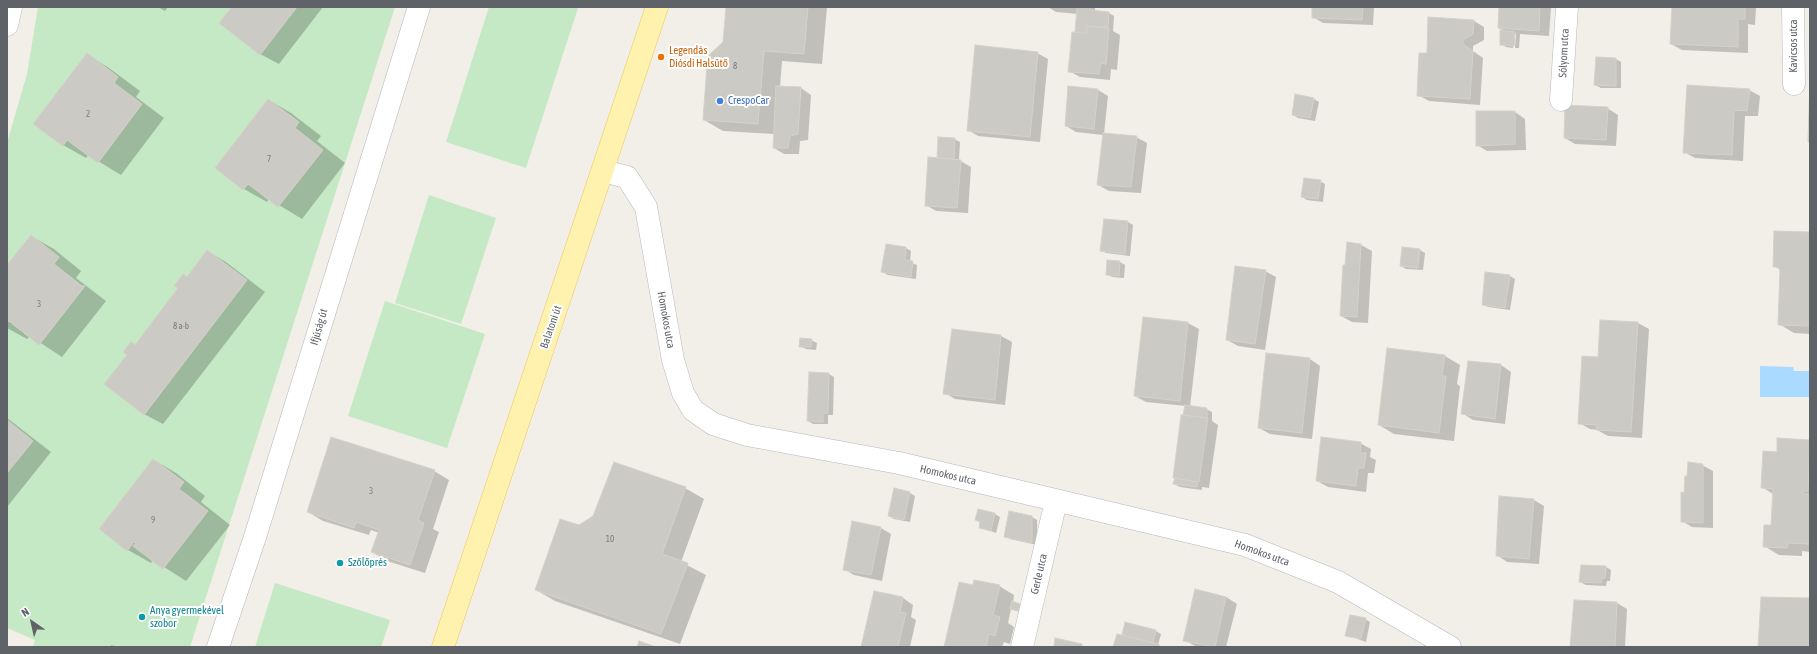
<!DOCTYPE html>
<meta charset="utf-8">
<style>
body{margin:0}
#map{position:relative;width:1817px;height:654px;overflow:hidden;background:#f1efe8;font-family:"Asap Condensed",sans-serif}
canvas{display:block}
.frame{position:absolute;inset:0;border:8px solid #5f6368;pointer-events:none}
.north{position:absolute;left:12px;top:602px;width:40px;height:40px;-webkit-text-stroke:3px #fff;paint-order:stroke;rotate:326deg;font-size:11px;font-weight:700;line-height:16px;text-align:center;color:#5f6368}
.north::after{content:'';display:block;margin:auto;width:14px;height:18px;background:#5f6368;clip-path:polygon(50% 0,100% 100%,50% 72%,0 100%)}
</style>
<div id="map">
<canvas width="1817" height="654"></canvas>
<div class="frame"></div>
<div class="north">N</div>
</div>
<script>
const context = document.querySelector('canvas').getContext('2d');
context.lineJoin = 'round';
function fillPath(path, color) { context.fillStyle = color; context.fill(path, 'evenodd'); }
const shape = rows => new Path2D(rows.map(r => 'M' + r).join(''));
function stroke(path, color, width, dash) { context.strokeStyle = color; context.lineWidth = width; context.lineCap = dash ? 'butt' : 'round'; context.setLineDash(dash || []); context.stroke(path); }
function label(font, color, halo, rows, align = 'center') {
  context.font = font + ' "Asap Condensed",sans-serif'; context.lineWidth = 4; context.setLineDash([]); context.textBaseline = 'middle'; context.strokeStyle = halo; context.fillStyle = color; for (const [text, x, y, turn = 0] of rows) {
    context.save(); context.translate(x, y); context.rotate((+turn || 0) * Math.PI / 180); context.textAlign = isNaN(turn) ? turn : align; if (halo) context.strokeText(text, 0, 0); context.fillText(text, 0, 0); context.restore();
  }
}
fillPath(shape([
 [38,7,395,7,190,647,33,647,35,640,7,628,7,143,27,74],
 [489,7,578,8,526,168,446,142],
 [429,195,496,218,461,324,395,303],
 [385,301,485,334,447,448,348,416],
 [275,583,390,620,381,647,255,647]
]), '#c5e8c5');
fillPath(shape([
 [1760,366,1793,367,1794,371,1810,371,1810,397,1760,397]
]), '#aadaff');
fillPath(shape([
 [158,7,168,7,165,11],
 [233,7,323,7,279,64,260,54],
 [727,7,827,7,822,64,782,61,780,87,801,88,811,95,808,140,800,141,799,154,784,154,774,148,774,134,723,131,704,120,724,42],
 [1048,7,1095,7,1095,11,1109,13,1114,16,1113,31,1120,35,1117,70,1111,69,1110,80,1080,77,1069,71,1078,14,1056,12],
 [1313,7,1374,7,1373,25,1323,23,1313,17],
 [1500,7,1551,7,1549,36,1520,34,1519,48,1515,48,1516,34,1514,34,1513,48,1506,47,1501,44,1506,32,1499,28],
 [1673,7,1756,7,1755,25,1748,24,1748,53,1682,50,1671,44],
 [1474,21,1484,27,1484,40,1473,46,1473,51,1483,58,1480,105,1429,101,1418,95,1428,54],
 [1037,53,1048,59,1040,142,978,136,968,130],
 [87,54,109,68,140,91,136,97,164,118,121,175,88,155,86,158,63,145],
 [1597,58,1616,59,1621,62,1621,88,1601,88,1595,85],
 [1098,90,1108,96,1104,134,1136,137,1147,143,1141,193,1109,191,1098,185,1103,135,1076,132,1066,126],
 [1749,90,1760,96,1758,116,1745,116,1743,161,1695,158,1684,152],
 [1314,99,1319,102,1315,121,1298,118,1293,115],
 [269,100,291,113,321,136,317,141,345,163,302,219,269,199,267,202,244,189,216,168],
 [1607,108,1618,115,1616,146,1575,144,1565,138],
 [1515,112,1525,119,1526,150,1487,151,1477,145],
 [954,139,960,142,959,160,971,167,968,213,936,211,926,205,938,159],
 [1320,181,1325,184,1323,202,1307,200,1302,197],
 [1128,222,1133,225,1130,256,1106,253,1101,250],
 [1810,233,1810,334,1794,333,1779,324,1781,270,1774,266],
 [31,236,54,249,81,271,76,278,106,301,62,357,30,336,27,339,7,328,7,267],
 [1348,243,1361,245,1372,251,1368,323,1352,322,1341,316],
 [887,245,906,248,911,251,910,262,917,265,916,279,888,275,882,272],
 [1420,250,1425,253,1423,270,1406,269,1401,266],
 [207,251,226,262,265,292,163,424,144,414,135,346],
 [1108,261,1120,262,1125,265,1124,278,1112,277,1107,274],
 [1265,271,1276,277,1265,350,1238,346,1227,340],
 [1510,276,1515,279,1510,310,1488,307,1483,304],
 [1144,318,1188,323,1199,329,1190,407,1206,409,1212,412,1212,421,1218,425,1209,488,1202,487,1202,490,1180,487,1174,484,1176,479,1174,478,1188,417,1184,414,1186,406,1146,402,1135,396],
 [1601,321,1638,323,1649,329,1642,438,1608,436,1597,430,1590,429,1579,423,1599,358],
 [953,331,1001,336,1012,342,1005,405,955,399,945,393],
 [811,340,817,343,816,350,806,349,800,346],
 [1445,356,1460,365,1457,384,1460,386,1454,441,1394,434,1379,425],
 [1310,359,1320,366,1312,439,1270,434,1259,428],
 [1469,362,1501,365,1511,372,1505,424,1473,420,1462,413],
 [810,373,829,374,834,377,833,415,828,415,828,424,813,424,808,421],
 [7,418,51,452,7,507],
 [1778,439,1810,441,1810,552,1802,551,1802,556,1779,555,1764,546,1772,526,1773,494,1762,487,1778,453],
 [1360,443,1371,449,1370,457,1376,460,1374,473,1368,473,1366,492,1328,487,1317,481],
 [154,460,176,473,205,496,201,502,230,525,186,581,153,560,151,563,128,550,100,529],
 [1702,465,1713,471,1713,528,1692,527,1682,521,1688,477],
 [434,471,449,480,433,529,439,532,425,573,387,561,372,552,379,533,371,530,369,535,323,521,308,512],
 [685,488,704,499,681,562,706,575,680,644,555,601,536,590,579,526],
 [895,490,910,493,915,496,910,522,894,519,889,516],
 [1534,500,1544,506,1539,564,1507,562,1497,555],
 [995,514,1000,517,996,533,980,527,981,522],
 [1032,517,1037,520,1037,545,1010,539,1005,536],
 [881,528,891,534,882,581,854,575,844,569],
 [1582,566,1606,567,1611,570,1610,581,1607,581,1606,586,1586,585,1580,582],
 [974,586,999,586,1014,595,1013,603,1025,608,1024,613,1011,609,1008,623,1014,627,1010,644,1004,642,1002,647,945,647],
 [1196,590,1226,597,1237,604,1226,647,1197,647,1184,640],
 [875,592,903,598,913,605,911,617,916,620,910,647,862,647],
 [1617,603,1627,609,1625,647,1571,647],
 [1365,619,1370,622,1366,642,1346,635],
 [1156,631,1161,634,1158,645,1162,647,1114,647,1127,637,1123,635],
 [111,645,119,647,111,647]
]), '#0003');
const building = shape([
 [232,7,297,7,260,55,219,23,232,7],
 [726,7,808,7,804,54,764,51,758,124,703,120,707,65,710,54,723,42,726,7],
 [1077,7,1090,7,1090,10,1109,12,1108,27,1087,26,1086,33,1075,32,1077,7],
 [1312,7,1363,7,1362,20,1312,18,1312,7],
 [1499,7,1540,7,1539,31,1498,28,1499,7],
 [1672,7,1745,7,1745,19,1738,19,1738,47,1670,44,1672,7],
 [1428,17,1474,20,1473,34,1463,40,1463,44,1473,51,1470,99,1417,96,1419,53,1427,53,1428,17],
 [1087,26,1109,28,1106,64,1101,63,1099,74,1068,72,1072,32,1086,33,1087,26],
 [1500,30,1515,32,1514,46,1500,45,1500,30],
 [975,45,1038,52,1030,137,967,131,975,45],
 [87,53,118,77,114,83,142,104,98,163,67,140,63,146,33,124,87,53],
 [1596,57,1616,58,1616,86,1594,85,1596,57],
 [1810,80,1810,142,1808,142,1810,80],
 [1687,85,1750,89,1747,111,1734,110,1732,155,1683,153,1687,85],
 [776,86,801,87,798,134,790,136,788,148,773,148,776,86],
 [1068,86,1098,89,1094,129,1065,126,1068,86],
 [1295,94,1314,98,1310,118,1292,115,1295,94],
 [268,99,299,122,295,128,323,150,278,207,248,184,243,190,215,168,268,99],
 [1565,105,1608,107,1606,140,1564,138,1565,105],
 [1476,111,1515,111,1515,144,1476,146,1476,111],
 [1103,133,1137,136,1131,187,1097,185,1103,133],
 [938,137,955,138,954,159,937,158,938,137],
 [928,157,961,160,957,208,925,206,928,157],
 [1304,178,1321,180,1318,199,1301,197,1304,178],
 [1104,219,1128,221,1125,254,1100,251,1104,219],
 [1774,231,1810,232,1810,326,1778,325,1780,267,1773,267,1774,231],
 [31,235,59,257,54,264,82,286,85,286,39,345,9,321,7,323,7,265,31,235],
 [1347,242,1361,244,1357,317,1340,316,1343,265,1345,265,1347,242],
 [886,244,906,247,905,260,913,261,911,277,881,272,886,244],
 [1402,247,1420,249,1418,268,1400,266,1402,247],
 [207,250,247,280,144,415,104,384,127,355,123,352,131,342,135,345,178,288,174,286,183,274,187,277,207,250],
 [1107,260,1120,261,1119,276,1106,275,1107,260],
 [1235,266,1266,270,1255,344,1226,340,1235,266],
 [1485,272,1510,275,1505,308,1482,305,1485,272],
 [1143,317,1188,322,1180,401,1134,396,1143,317],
 [1600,320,1638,322,1631,432,1596,430,1597,425,1578,424,1582,356,1598,357,1600,320],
 [952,329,1001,335,995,400,943,394,952,329],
 [800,338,812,339,811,347,799,347,800,338],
 [1387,348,1445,355,1442,376,1446,376,1439,433,1378,425,1387,348],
 [1266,353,1310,358,1302,433,1258,428,1266,353],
 [1468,361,1501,364,1495,419,1461,414,1468,361],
 [809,372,829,373,828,413,823,413,823,422,807,421,809,372],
 [1185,405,1207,408,1207,418,1183,415,1185,405],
 [1181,415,1208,418,1199,482,1173,478,1181,415],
 [7,420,33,441,7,473,7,420],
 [331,437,435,470,418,520,424,523,410,565,371,552,379,530,356,522,354,528,307,512,331,437],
 [1321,437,1361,442,1360,453,1366,453,1364,468,1358,468,1356,486,1316,481,1321,437],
 [1777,438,1810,440,1808,491,1803,491,1803,494,1810,494,1810,544,1788,543,1787,548,1763,547,1764,525,1771,525,1773,489,1761,488,1763,451,1777,452,1777,438],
 [153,459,184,482,179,489,208,511,163,569,133,546,136,543,134,542,127,551,99,529,153,459],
 [614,462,686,487,662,554,688,563,661,634,535,590,560,519,579,525,593,516,614,462],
 [1688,462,1703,464,1703,523,1681,522,1681,492,1684,493,1685,476,1687,476,1688,462],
 [1175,478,1197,482,1197,487,1173,484,1175,478],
 [894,488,910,492,904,520,888,516,894,488],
 [1499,496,1534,499,1529,559,1496,556,1499,496],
 [978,509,995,513,991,531,979,528,980,522,975,520,978,509],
 [1009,511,1032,516,1032,543,1004,537,1009,511],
 [852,521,881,527,871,575,843,570,852,521],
 [1581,565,1606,566,1605,578,1602,578,1601,583,1579,582,1581,565],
 [974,580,1000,585,993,615,1000,617,995,636,989,634,986,647,944,647,959,582,973,585,974,580],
 [1195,589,1226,597,1215,647,1183,641,1195,589],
 [874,591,903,597,900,612,906,613,898,647,861,647,874,591],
 [1761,597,1810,598,1810,647,1758,647,1761,597],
 [1574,600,1617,602,1615,647,1570,647,1574,600],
 [1012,601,1020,604,1018,611,1010,609,1012,601],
 [1350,615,1366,618,1361,639,1345,636,1350,615],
 [1125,622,1156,630,1153,643,1122,635,1125,622],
 [1117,634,1159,644,1159,647,1113,647,1117,634],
 [1055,638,1082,644,1082,647,1054,647,1055,638],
 [639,641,656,647,637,647,639,641]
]);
fillPath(building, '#cccac5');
stroke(building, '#d6d1c6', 1);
const street = shape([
 [1793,7,1794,84],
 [7,25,11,7],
 [1561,100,1567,7],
 [603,171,627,177,646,207,673,360,683,393,693,410,713,424,747,435,899,463,1245,545,1338,582,1450,647],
 [218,647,255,537,419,7],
 [1022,647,1056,501]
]);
const primary = shape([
 [443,647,657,7]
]);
stroke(street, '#b5b8bc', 23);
stroke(primary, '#f2c960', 23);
stroke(street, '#fff', 22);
stroke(primary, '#fff2af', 22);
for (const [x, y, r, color] of [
 [661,57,4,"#e8710a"],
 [720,101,4,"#3f7fe0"],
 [340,563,4,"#0f9aa8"],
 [142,617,4,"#0f9aa8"]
]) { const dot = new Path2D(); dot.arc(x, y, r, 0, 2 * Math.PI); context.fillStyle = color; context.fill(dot); stroke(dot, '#fff', 1.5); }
label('9px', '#7a7d7f', null, [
 ["8",735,66],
 ["2",88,114],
 ["7",269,159],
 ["3",39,304],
 ["8 a-b",181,326],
 ["3",371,491],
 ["9",153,520],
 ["10",610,539]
]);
label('11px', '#5f6368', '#fff', [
 ["Kavicsos utca",1794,46,-90],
 ["Sólyom utca",1564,53,-87],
 ["Homokos utca",666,320,80],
 ["Ifjúság út",319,327,-74],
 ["Balatoni út",551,327,-71],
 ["Homokos utca",948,475,13],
 ["Homokos utca",1262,553,20],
 ["Gerle utca",1039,574,-77]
]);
label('11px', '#c56008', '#fff', [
 ["Legendás",669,51],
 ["Diósdi Halsütő",669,64]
], 'left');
label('11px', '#366cbe', '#fff', [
 ["CrespoCar",728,101]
], 'left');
label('11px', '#0d838f', '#fff', [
 ["Szőlőprés",348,563],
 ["Anya gyermekével",150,611],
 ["szobor",150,624]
], 'left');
</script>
